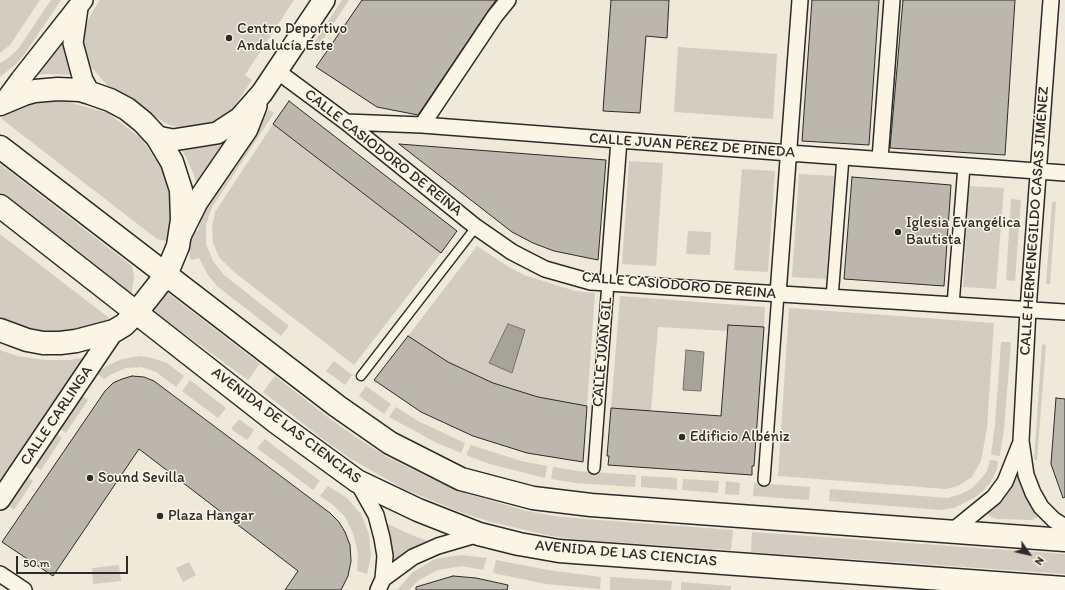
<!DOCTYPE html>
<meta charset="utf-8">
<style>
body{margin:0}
#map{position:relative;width:1065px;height:590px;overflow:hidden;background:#efe9da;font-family:Itim,sans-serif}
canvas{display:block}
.north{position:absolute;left:1009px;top:534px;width:40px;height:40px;-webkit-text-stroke:3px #fcf5e5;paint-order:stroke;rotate:124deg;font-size:11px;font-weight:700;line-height:16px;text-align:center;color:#2b2b2b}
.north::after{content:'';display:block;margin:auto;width:14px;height:18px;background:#2b2b2b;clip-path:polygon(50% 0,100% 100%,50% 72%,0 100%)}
.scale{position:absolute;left:16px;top:556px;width:112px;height:18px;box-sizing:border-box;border:2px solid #2b2b2b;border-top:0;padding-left:5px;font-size:12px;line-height:14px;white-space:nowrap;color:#2b2b2b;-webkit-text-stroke:3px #fcf5e5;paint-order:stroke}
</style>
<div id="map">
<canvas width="1065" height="590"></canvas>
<div class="north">N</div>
<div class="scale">50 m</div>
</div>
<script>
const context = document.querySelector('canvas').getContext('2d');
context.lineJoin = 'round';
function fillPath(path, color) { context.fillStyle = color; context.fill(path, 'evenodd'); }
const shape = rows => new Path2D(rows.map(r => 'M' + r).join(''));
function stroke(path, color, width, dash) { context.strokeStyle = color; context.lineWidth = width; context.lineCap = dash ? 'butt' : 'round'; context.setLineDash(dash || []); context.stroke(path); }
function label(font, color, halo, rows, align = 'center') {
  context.font = font + ' Itim,sans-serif'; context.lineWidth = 3; context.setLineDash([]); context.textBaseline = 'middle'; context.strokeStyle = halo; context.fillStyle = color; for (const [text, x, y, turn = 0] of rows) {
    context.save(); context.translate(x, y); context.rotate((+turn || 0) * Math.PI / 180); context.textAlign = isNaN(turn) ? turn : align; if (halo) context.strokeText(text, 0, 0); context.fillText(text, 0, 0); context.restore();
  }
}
fillPath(shape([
 [0,0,40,0,10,45,0,53],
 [51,0,61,0,24,55,16,64,0,77,0,63,7,59,18,49],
 [100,0,294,0,245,75,252,80,236,104,229,113,205,127,183,128,169,125,157,118,135,101,108,86,92,68,86,56,84,42,85,28,91,14],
 [342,0,349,0,316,50,311,47],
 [63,31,73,72,71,75,47,74,35,75],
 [678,47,777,54,773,119,674,112],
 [65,101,108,113,142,139,165,174,173,217,170,242,157,239,3,120,0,115,18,107,31,104],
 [269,110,274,113,213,206,209,215,206,226,206,244,213,261,224,275,289,326,281,336,217,286,208,275,199,258,191,260,190,258,189,248,189,230,198,231,201,219,207,204],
 [273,124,441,253,354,365,234,272,219,257,213,243,212,227,215,212],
 [232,134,197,187,194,175,181,147,198,147,213,144],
 [629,161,663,163,656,266,622,264],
 [0,164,132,266,134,277,132,292,129,292,0,192],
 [742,169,775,171,768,272,734,270],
 [799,174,834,176,826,279,792,277],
 [969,186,1004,188,996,289,963,287],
 [1011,199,1021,200,1015,281,1006,280],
 [1052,202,1056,202,1050,284,1046,284],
 [688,231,711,232,710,255,686,254],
 [0,234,113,321,81,333,47,336,0,321],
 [477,246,509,267,524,275,575,291,595,293,587,406,538,397,493,383,448,362,408,336],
 [164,290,260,364,248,380,150,309],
 [620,296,765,307,764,327,728,325,728,331,658,327,651,411,611,408],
 [789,308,994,323,987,428,981,461,972,477,958,486,946,489,778,476],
 [1001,342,1011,342,1004,429,1000,456,991,455,995,424],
 [1042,344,1046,345,1037,460,1034,460],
 [0,350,17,356,45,360,70,360,87,357,0,486],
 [140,356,152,358,167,363,184,376,176,387,156,372,141,367,126,368,112,374,104,379,96,373,107,366,122,359],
 [334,361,352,375,345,385,326,371],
 [275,376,333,421,362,441,389,458,441,483,468,494,527,511,554,516,585,519,733,530,731,550,582,540,551,536,491,522,460,512,404,489,351,459,320,437,263,392],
 [190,380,226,408,218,418,182,391],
 [366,386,391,404,384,414,359,396],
 [81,395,88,400,66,433,59,428],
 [396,407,418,421,465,443,461,453,435,442,389,417],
 [239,419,254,430,247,440,231,429],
 [55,433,62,438,41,470,34,465],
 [265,439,320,481,313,490,257,448],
 [471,445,521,461,547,466,545,478,490,464,466,455],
 [990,460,998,461,997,469,992,480,984,490,974,498,954,508,940,510,829,501,830,489,948,498,961,494,972,488,980,480,987,471],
 [553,467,578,471,636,475,635,487,576,483,551,479],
 [1015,470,1018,470,1021,483,1027,497,1041,516,1032,520,997,519,991,517,985,512],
 [26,476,33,481,14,510,6,504],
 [641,476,677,478,677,490,641,487],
 [683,479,719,481,718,493,682,490],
 [726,481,740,483,739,495,725,494],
 [754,483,810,487,809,500,753,496],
 [328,486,347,498,361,514,369,534,371,556,367,574,357,571,358,554,353,533,345,517,332,504,320,496],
 [384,522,407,533,430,542,387,572],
 [752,532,1065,554,1065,574,751,552],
 [461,555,487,558,483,570,462,566,438,570,419,580,409,590,397,590,413,572,435,559],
 [496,560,548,570,601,577,600,589,546,584,493,573],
 [189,562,196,575,183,582,176,568],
 [119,565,121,581,93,584,92,568],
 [610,577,672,581,671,590,610,590],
 [681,582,731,586,731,590,681,590]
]), '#d2cdc0');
const water = shape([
 [508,324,525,330,512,373,489,363,508,324],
 [686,350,704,352,701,391,683,390,686,350]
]);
fillPath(water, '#a6a399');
stroke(water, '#75736d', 1);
const building = shape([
 [362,0,496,0,488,11,418,115,377,107,316,67,362,0],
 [611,0,669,0,667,38,646,36,640,113,603,111,611,0],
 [812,0,879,0,869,145,802,141,812,0],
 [903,0,1015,0,1005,155,890,148,903,0],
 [289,101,457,231,441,253,273,124,289,101],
 [399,144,606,160,598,260,554,251,533,243,512,232,399,144],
 [852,177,951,185,944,286,844,279,852,177],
 [728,325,764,327,754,466,752,466,752,475,608,465,609,456,607,456,611,408,721,416,728,325],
 [408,336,448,362,493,383,538,397,587,406,583,462,527,453,473,436,421,412,374,380,408,336],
 [132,376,144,377,154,381,330,513,339,522,345,532,350,545,351,561,348,576,341,590,285,590,298,571,139,449,53,576,2,542,105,391,113,383,122,379,132,376],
 [1056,398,1065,399,1065,497,1063,498,1051,464,1056,398],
 [453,576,476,578,508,585,507,590,416,590,416,587,453,576]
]);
fillPath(building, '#bcb7ac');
stroke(building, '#2b2b2b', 1);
const service = shape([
 [361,376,476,227]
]);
const pedestrian = shape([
 [832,298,843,157],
 [953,305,964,166],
 [594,468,608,283],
 [764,480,778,294]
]);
const minor = shape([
 [1051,0,1028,310,1021,441,1026,475,1033,493,1041,507,1054,520,1065,527],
 [277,71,346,122,476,227,512,252,545,269,591,282,608,283,1065,312],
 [346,122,422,125,789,153,1065,173],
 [422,125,495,16,508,0],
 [880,159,892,0],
 [608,283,619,140],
 [778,294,800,0],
 [357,481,376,515,382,538,385,556,383,579,378,590],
 [951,532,994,497,1005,482,1021,442],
 [0,574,24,590],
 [383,579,413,557,438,546,479,534]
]);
const tertiary = shape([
 [78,8,73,43,83,80,90,93],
 [4,102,20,80,83,0],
 [0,500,114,331]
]);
const secondary = shape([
 [157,137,173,140,217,133,240,118,262,93,324,0],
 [181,234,197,202,247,129,256,106]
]);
const primary = shape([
 [0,104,24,94,35,91,58,89,80,90,90,93,110,100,127,109,143,122,157,137,172,162,181,190,182,220,178,246,166,275,136,313,124,325,114,331,76,341,60,343,43,343,27,340,0,330],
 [0,147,337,406,390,443,461,479,533,498,591,505,1065,540],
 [0,206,276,422,357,481,418,510,479,534,519,544,559,551,1065,588]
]);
stroke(service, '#2b2b2b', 11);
stroke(pedestrian, '#2b2b2b', 14);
stroke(minor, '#2b2b2b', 18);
stroke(tertiary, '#2b2b2b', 22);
stroke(secondary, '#2b2b2b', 24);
stroke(primary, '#2b2b2b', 25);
stroke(service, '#fcf5e5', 8);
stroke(pedestrian, '#fcf5e5', 11);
stroke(minor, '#fcf5e5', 15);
stroke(tertiary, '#fcf5e5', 19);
stroke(secondary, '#fcf5e5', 21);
stroke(primary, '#fcf5e5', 22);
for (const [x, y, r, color] of [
 [229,38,4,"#2b2b2b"],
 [898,232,4,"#2b2b2b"],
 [682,437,4,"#2b2b2b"],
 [90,478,4,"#2b2b2b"],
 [160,516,4,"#2b2b2b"]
]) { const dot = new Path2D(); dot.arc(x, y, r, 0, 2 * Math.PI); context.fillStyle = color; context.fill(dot); stroke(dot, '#fcf5e5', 1.5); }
label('15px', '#2b2b2b', '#fcf5e5', [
 ["Centro Deportivo",237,29],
 ["Andalucía Este",237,46],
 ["Iglesia Evangélica",906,223],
 ["Bautista",906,240],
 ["Edificio Albéniz",690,437],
 ["Sound Sevilla",98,478],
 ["Plaza Hangar",168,516]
], 'left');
label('15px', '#2b2b2b', '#fcf5e5', [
 ["CALLE JUAN PÉREZ DE PINEDA",692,146,4],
 ["CALLE CASIODORO DE REINA",383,153,38],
 ["CALLE HERMENEGILDO CASAS JIMÉNEZ",1035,221,-86],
 ["CALLE CASIODORO DE REINA",679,286,5],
 ["CALLE JUAN GIL",603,352,-85],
 ["CALLE CARLINGA",57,416,-56],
 ["AVENIDA DE LAS CIENCIAS",286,426,37],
 ["AVENIDA DE LAS CIENCIAS",626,554,5]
]);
</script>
